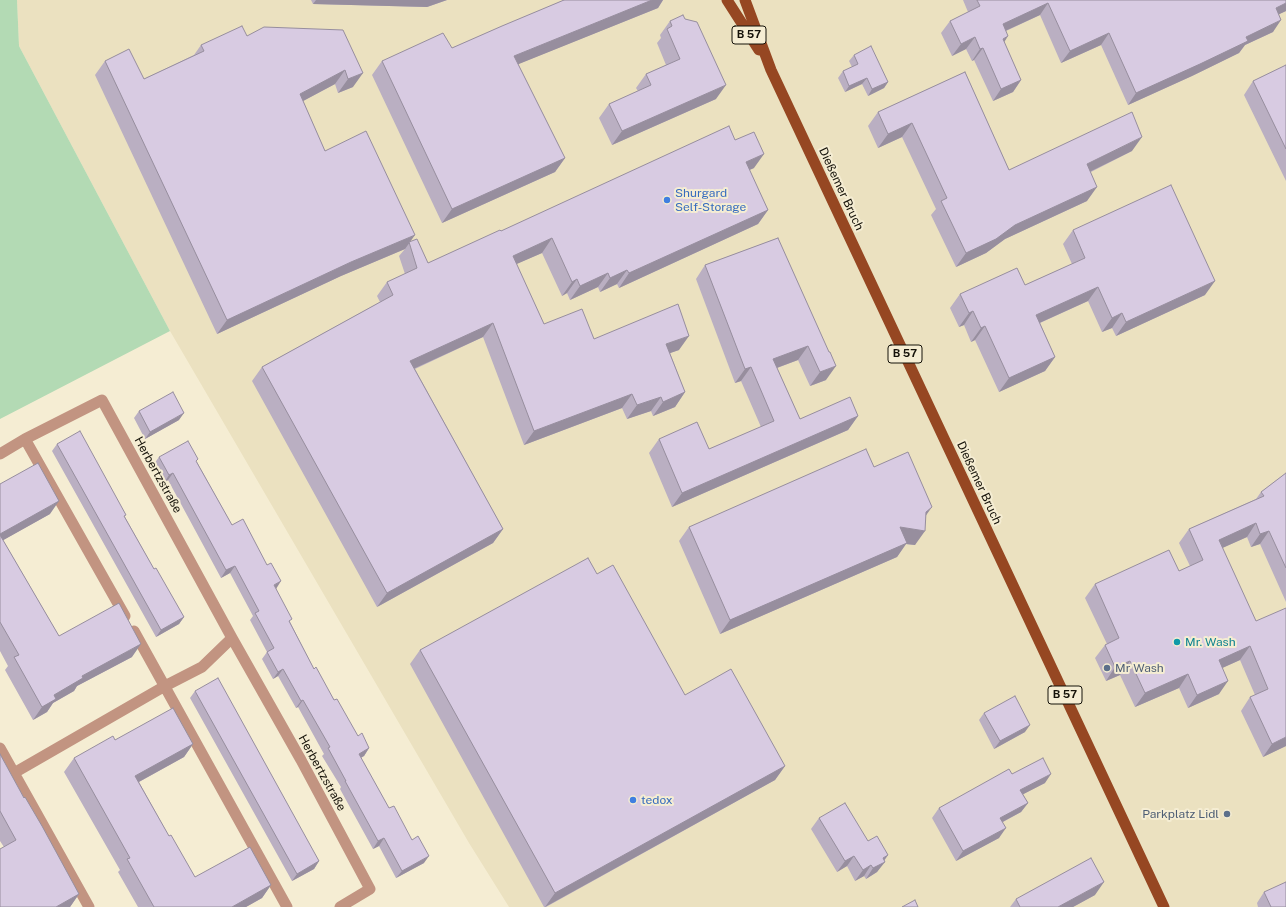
<!DOCTYPE html>
<meta charset="utf-8">
<style>
body{margin:0}
canvas{display:block;background:#f5edd3}
</style>
<canvas width="1286" height="907"></canvas>
<script>
const context = document.querySelector('canvas').getContext('2d');
context.lineJoin = 'round';
function fillPath(path, color) { context.fillStyle = color; context.fill(path, 'evenodd'); }
const shape = rows => new Path2D(rows.map(r => 'M' + r).join(''));
function stroke(path, color, width, dash) { context.strokeStyle = color; context.lineWidth = width; context.lineCap = dash ? 'butt' : 'round'; context.setLineDash(dash || []); context.stroke(path); }
function label(font, color, halo, rows, align = 'center') {
  context.font = font + ' "Public Sans",sans-serif'; context.lineWidth = 4; context.setLineDash([]); context.textBaseline = 'middle'; context.strokeStyle = halo; context.fillStyle = color; for (const [text, x, y, turn = 0] of rows) {
    context.save(); context.translate(x, y); context.rotate((+turn || 0) * Math.PI / 180); context.textAlign = isNaN(turn) ? turn : align; if (halo) context.strokeText(text, 0, 0); context.fillText(text, 0, 0); context.restore();
  }
}
fillPath(shape([
 [17,0,1286,0,1286,907,509,907,469,843,170,331,19,46]
]), '#ebe1c0');
fillPath(shape([
 [0,0,17,0,19,46,170,331,0,419]
]), '#b3dab4');
stroke(shape([
 [25,439,125,616],
 [0,454,25,439,102,400,232,638,301,760,370,889,340,907],
 [134,631,287,907],
 [0,748,89,907],
 [14,773,165,686,202,667,232,638]
]), '#c29481', 11);
stroke(shape([
 [727,0,759,50],
 [745,0,771,70,1164,907]
]), '#964722', 11);
fillPath(shape([
 [311,0,447,0,427,7,313,4],
 [564,0,663,0,658,8,518,64,565,158,555,172,442,223,372,75,382,61,452,48],
 [963,0,1286,0,1286,11,1279,14,1273,32,1245,45,1239,53,1192,76,1128,105,1101,45,1061,63,1040,15,1006,31,1004,42,1021,80,1013,92,993,101,974,60,972,61,966,49,952,56,941,33,950,21,968,12],
 [670,21,716,99,612,145,599,118,609,104,638,91,636,88,646,74,666,65,657,43,661,38,660,35],
 [343,30,353,87,338,93,335,84,303,101,325,151,428,263,501,231,735,140,754,168,749,170,768,210,758,224,619,288,617,284,600,292,598,287,570,300,567,293,562,296,542,253,516,264,544,324,594,339,679,350,670,353,685,392,675,407,653,416,651,411,627,419,622,408,524,445,483,337,415,369,503,529,493,543,377,607,252,381,262,367,380,302,377,296,387,282,405,274,399,256,405,249,341,276,217,334,95,75,105,61,144,79,194,55,201,45,247,36],
 [854,55,888,82,884,88,868,96,862,84,845,92,838,78,843,71,852,67,849,61],
 [1286,65,1286,181,1244,95,1253,81],
 [965,72,1009,170,1132,151,1091,172,1087,201,1005,239,986,253,956,267,931,215,936,209,902,137,878,148,868,126,878,112],
 [1073,230,1205,295,1116,336,1112,328,1102,332,1088,301,1040,323,1055,357,1045,371,999,392,975,340,971,342,964,325,959,327,950,308,960,294,1025,285,1072,264,1063,244],
 [778,238,826,380,810,386,798,360,777,368,800,419,858,416,848,430,672,507,649,453,659,439,709,449,761,427,741,381,735,383,696,279,705,265],
 [139,411,179,420,145,439,134,418],
 [57,444,125,517,154,569,184,617,179,624,156,637,52,451],
 [159,457,197,462,232,525,276,588,290,622,314,669,358,736,369,748,364,756,361,758,389,808,424,863,396,878,379,846,373,849,340,789,341,787,322,756,324,754,298,707,296,708,278,676,273,679,262,659,267,652,250,620,253,616,230,573,221,578,168,480,164,483,154,464],
 [874,467,926,517,915,545,906,544,897,557,720,634,679,541,689,527],
 [1286,473,1286,602,1260,544,1251,547,1247,537,1222,548,1286,746,1263,757,1241,711,1250,697,1255,695,1240,660,1222,668,1219,694,1188,708,1179,688,1135,707,1120,675,1106,681,1095,658,1105,645,1107,644,1085,598,1095,584,1179,571,1190,566,1179,543,1189,529,1256,499,1261,492],
 [0,484,50,514,3,540,59,636,132,657,77,686,74,691,53,703,47,712,33,720,5,670,8,666,0,651],
 [597,574,685,695,785,766,775,780,546,907,544,907,410,664,420,650],
 [195,691,319,861,314,869,292,881,190,698],
 [984,713,1025,732,994,749,979,720],
 [115,740,193,744,184,757,139,782,169,836,195,877,271,885,262,898,246,907,138,907,118,872,120,870,64,772,74,758],
 [0,754,24,798,79,894,70,907,0,907,4,847,0,841],
 [1012,774,1045,783,1023,794,1028,803,1021,812,1003,822,999,838,956,861,932,818,939,808],
 [819,818,868,841,888,855,877,872,866,879,864,876,855,881,847,866,837,872,811,829],
 [1264,892,1286,907,1258,907,1257,903],
 [1095,895,1073,907,1010,907,1016,899]
]), '#baafc2');
fillPath(shape([
 [316,0,447,0,427,7,313,4],
 [652,0,663,0,658,8,504,70,514,56],
 [1048,3,1040,15,994,36,1003,24],
 [1286,3,1286,11,1267,20,1276,8],
 [1281,20,1273,32,1245,45,1239,53,1192,76,1128,105,1136,93,1246,37],
 [1109,33,1101,45,1061,63,1070,51],
 [1008,36,1000,49,1003,39],
 [975,37,966,49,952,56,961,44],
 [983,48,974,60,972,61,980,49],
 [345,70,335,84,290,108,300,94],
 [363,73,353,87,338,93,348,79],
 [867,78,862,84,845,92,849,86],
 [1021,80,1013,92,993,101,1001,89],
 [888,82,884,88,868,96,872,89],
 [726,85,716,99,612,145,622,131],
 [912,123,902,137,878,148,888,134],
 [1142,137,1132,151,1077,178,1087,164],
 [764,154,754,168,736,176,746,162],
 [565,158,555,172,442,223,452,209],
 [1097,187,1087,201,1005,239,986,253,956,267,966,253,1015,225],
 [768,210,758,224,619,288,629,273],
 [415,235,405,249,341,276,217,334,227,320,351,262],
 [552,238,542,253,503,270,513,256],
 [627,270,617,284,600,292,610,278],
 [608,273,598,287,570,300,580,286],
 [577,279,567,293,562,296,572,282],
 [1215,281,1205,295,1116,336,1126,322],
 [1098,287,1088,301,1026,329,1036,315],
 [973,311,964,325,959,327,969,313],
 [1122,313,1112,328,1102,332,1112,318],
 [493,323,483,337,400,375,410,361],
 [985,326,975,340,971,342,981,328],
 [689,336,679,350,656,358,666,344],
 [808,346,798,360,763,373,773,359],
 [1055,357,1045,371,999,392,1009,378],
 [836,366,826,380,810,386,820,372],
 [751,367,741,381,735,383,745,369],
 [685,392,675,407,653,416,663,402],
 [632,394,622,408,524,445,534,431],
 [661,397,651,411,627,419,637,405],
 [184,413,179,420,145,439,150,432],
 [858,416,848,430,672,507,682,493],
 [173,473,168,480,164,483,169,475],
 [59,501,50,514,0,542,0,534],
 [932,507,922,521,926,512],
 [1256,523,1247,537,1209,554,1219,540],
 [900,527,925,531,915,545,906,544,897,557,720,634,730,620],
 [503,529,493,543,377,607,387,593],
 [1269,531,1260,544,1251,547,1260,534],
 [235,566,230,573,221,578,226,570],
 [281,581,276,589,274,585],
 [184,617,179,624,156,637,161,630],
 [141,644,132,657,77,686,74,691,53,703,47,712,33,720,42,707,54,695,82,676],
 [1250,646,1240,660,1209,674,1219,660],
 [1130,661,1120,675,1106,681,1115,667],
 [283,669,278,676,273,679,278,672],
 [1188,674,1179,688,1135,707,1145,693],
 [1228,681,1219,694,1188,708,1197,695],
 [303,700,298,707,296,708,301,701],
 [1030,725,1025,732,994,749,1000,741],
 [1286,737,1286,746,1263,757,1272,744],
 [193,744,184,757,126,789,135,776],
 [369,748,364,756,354,761,359,754],
 [785,766,775,780,545,907,555,893],
 [1051,774,1045,783,1014,799,1020,790],
 [1028,803,1021,812,993,827,1000,818],
 [1006,828,999,838,956,861,963,851],
 [384,838,379,846,373,849,378,841],
 [888,855,882,863,885,862,877,872,866,879,873,868,883,858],
 [429,856,424,863,396,878,402,871],
 [854,856,847,866,837,872,845,861],
 [319,861,314,869,292,881,297,874],
 [871,865,864,876,855,881,863,870],
 [1104,882,1095,895,1073,907,1058,907],
 [271,885,262,898,246,907,232,907],
 [79,894,70,907,56,907]
]), '#978e9e');
const building = shape([
 [564,0,652,0,514,56,565,158,452,209,382,61,443,33,452,48,502,26,564,0],
 [977,0,1286,0,1286,3,1276,8,1281,20,1246,37,1248,41,1200,64,1136,93,1109,33,1070,51,1048,3,1003,24,1008,36,1003,39,1021,80,1001,89,983,48,980,49,975,37,961,44,950,21,980,6,977,0],
 [683,15,685,19,697,22,726,85,622,131,609,104,651,85,646,74,680,59,667,29,672,26,670,21,683,15],
 [242,26,247,36,264,27,343,30,363,73,348,79,345,70,300,94,325,151,366,131,415,235,351,262,227,320,105,61,129,49,144,79,204,51,201,45,242,26],
 [871,46,888,82,872,89,867,78,849,86,843,71,858,64,854,55,871,46],
 [1286,65,1286,149,1253,81,1286,65],
 [965,72,1009,170,1132,112,1142,137,1087,164,1097,187,1015,225,996,239,966,253,941,201,947,198,912,123,888,134,878,112,965,72],
 [729,126,735,140,754,132,764,154,746,162,768,210,629,273,627,270,610,278,608,273,580,286,577,279,572,282,552,238,513,256,544,324,582,309,594,339,678,304,689,336,666,344,685,392,663,402,661,397,637,405,632,394,534,431,493,323,410,361,503,529,387,593,262,367,393,295,387,282,417,268,409,242,417,239,428,263,500,230,501,231,729,126],
 [1171,185,1215,281,1126,322,1122,313,1112,318,1098,287,1036,315,1055,357,1009,378,985,326,981,328,973,311,969,313,960,294,1017,268,1025,285,1085,258,1073,230,1171,185],
 [778,238,829,352,830,352,836,366,820,372,808,346,773,359,800,419,850,397,858,416,682,493,659,439,697,422,709,449,774,421,751,367,745,369,705,265,778,238],
 [173,392,184,413,150,432,139,411,173,392],
 [80,431,126,515,124,516,154,569,156,568,184,617,161,630,57,444,80,431],
 [188,441,198,459,196,461,232,525,243,519,267,565,271,563,281,581,274,585,292,619,289,621,314,669,316,667,334,700,337,699,358,736,362,733,369,748,359,754,389,808,394,806,412,840,418,836,429,856,402,871,384,838,378,841,345,781,346,781,328,748,330,747,303,700,301,701,283,669,278,672,267,652,274,648,255,613,259,611,235,566,226,570,173,473,169,475,159,457,188,441],
 [866,449,874,467,908,452,932,507,926,512,925,531,900,527,907,543,730,620,689,527,866,449],
 [38,463,59,501,0,534,0,484,38,463],
 [1286,473,1286,568,1269,531,1260,534,1256,523,1219,540,1256,621,1286,608,1286,737,1272,744,1250,697,1268,689,1250,646,1219,660,1228,681,1197,695,1188,674,1145,693,1130,661,1115,667,1105,645,1119,638,1095,584,1169,550,1179,571,1203,560,1189,529,1264,496,1261,492,1286,473],
 [0,535,59,636,119,603,141,644,82,676,83,678,54,695,56,699,42,707,14,657,19,655,0,622,0,535],
 [588,558,597,574,613,565,685,695,731,669,785,766,555,893,420,650,588,558],
 [218,678,319,861,297,874,195,691,218,678],
 [1015,696,1030,725,1000,741,984,713,1015,696],
 [173,708,193,744,135,776,169,836,171,835,195,877,250,847,271,885,232,907,154,907,127,859,130,858,74,758,113,736,115,740,173,708],
 [0,754,24,798,25,797,42,826,79,894,56,907,0,907,0,849,16,840,0,811,0,754],
 [1043,758,1051,774,1020,790,1028,803,1000,818,1006,828,963,851,939,808,1009,769,1012,774,1043,758],
 [845,803,868,841,877,836,888,855,883,858,885,862,873,868,871,865,863,870,854,856,845,861,819,818,845,803],
 [1091,858,1104,882,1058,907,1020,907,1016,899,1091,858],
 [1286,882,1286,907,1271,907,1264,892,1286,882],
 [915,900,918,907,902,907,915,900]
]);
fillPath(building, '#d8cbe2');
stroke(building, '#978e9e', 1);
for (const [x, y, r, color] of [
 [667,200,4,"#3f7fe0"],
 [1177,642,4,"#0f9aa8"],
 [1107,668,4,"#5c6f8a"],
 [633,800,4,"#3f7fe0"],
 [1227,814,4,"#5c6f8a"]
]) { const dot = new Path2D(); dot.arc(x, y, r, 0, 2 * Math.PI); context.fillStyle = color; context.fill(dot); stroke(dot, '#f5edd3', 1.5); }
for (const [x, y, w] of [
 [749,35,34],
 [905,354,34],
 [1065,695,34]
]) { const box = new Path2D(); box.roundRect(x - w / 2, y - 9, w, 18, 3); context.fillStyle = '#f5edd3'; context.fill(box); stroke(box, '#151209', 1); }
label('bold 11px', '#151209', null, [
 ["B 57",749,35],
 ["B 57",905,354],
 ["B 57",1065,695]
]);
label('12px', '#151209', '#f5edd3', [
 ["Dießemer Bruch",841,189,65],
 ["Herbertzstraße",158,475,61],
 ["Dießemer Bruch",979,483,65],
 ["Herbertzstraße",322,773,61]
]);
label('12px', '#366cbe', '#f5edd3', [
 ["Shurgard",675,193],
 ["Self-Storage",675,207],
 ["tedox",641,800]
], 'left');
label('12px', '#0d838f', '#f5edd3', [
 ["Mr. Wash",1185,642]
], 'left');
label('12px', '#4e5e75', '#f5edd3', [
 ["Mr Wash",1115,668],
 ["Parkplatz Lidl",1219,814,"right"]
], 'left');
</script>
